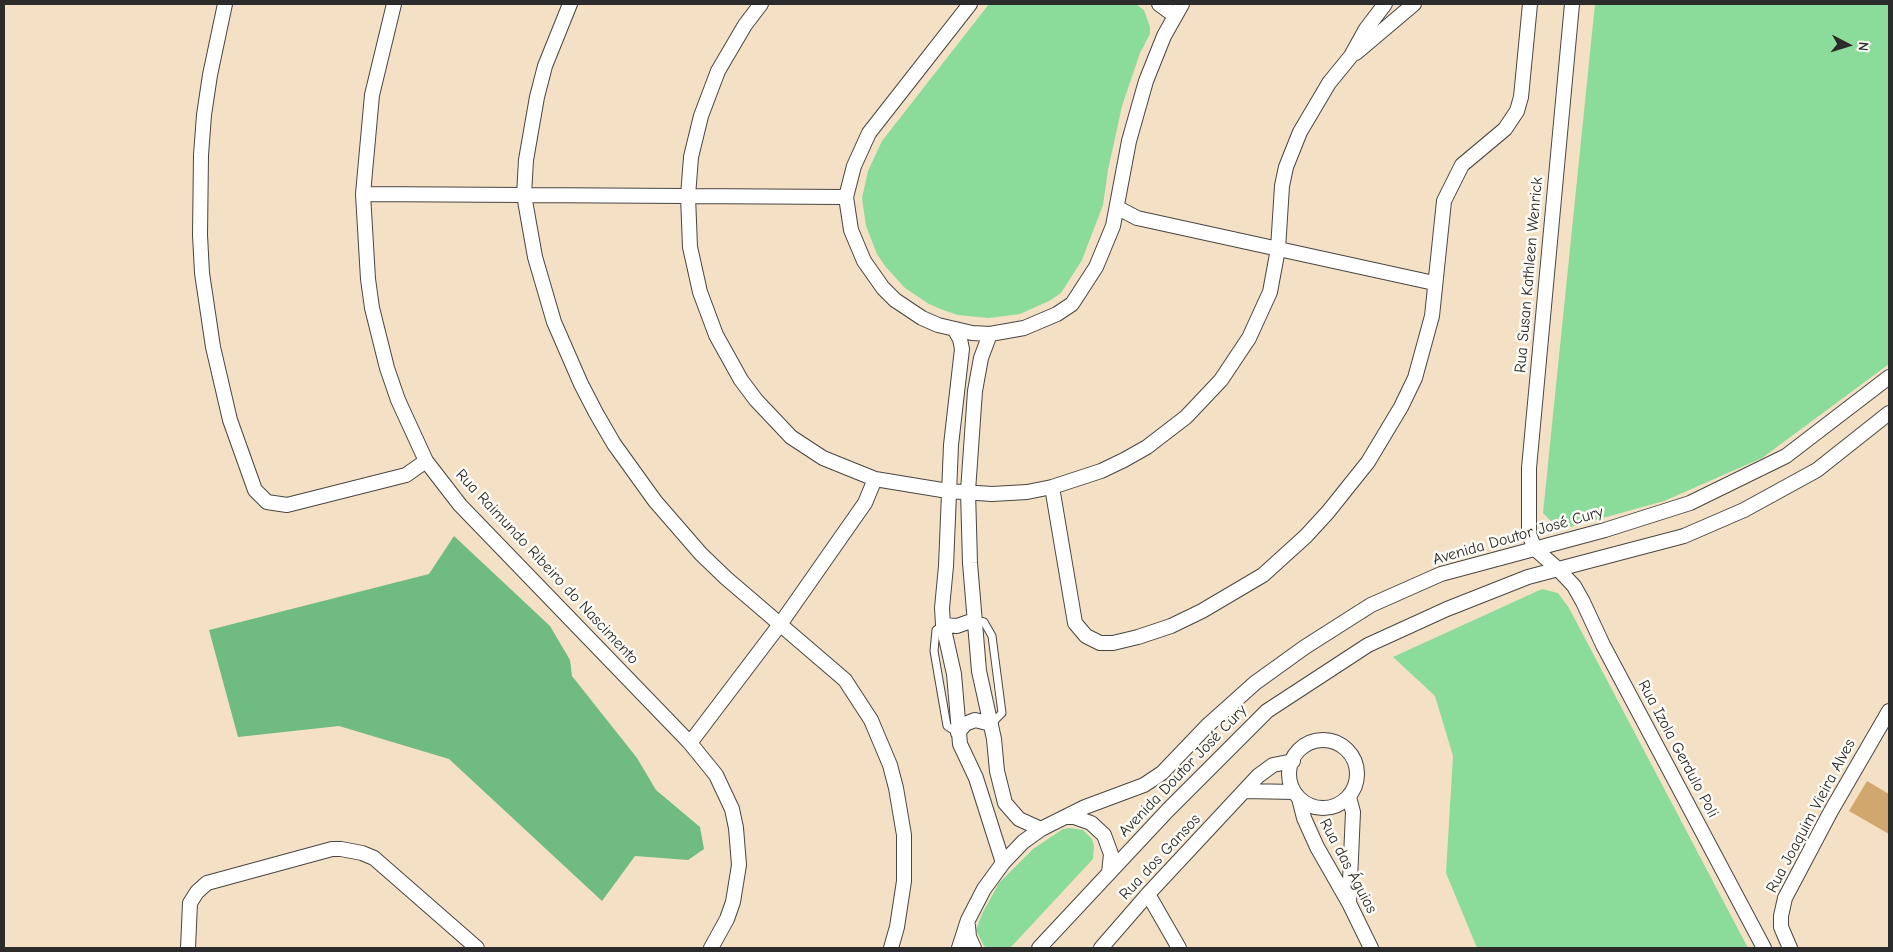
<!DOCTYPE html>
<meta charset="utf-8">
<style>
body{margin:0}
#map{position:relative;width:1893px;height:952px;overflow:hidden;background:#f4e0c5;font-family:"Comic Neue",sans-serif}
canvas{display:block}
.frame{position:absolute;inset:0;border:5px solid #2b2b2b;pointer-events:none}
.north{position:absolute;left:1823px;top:20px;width:50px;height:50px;-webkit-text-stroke:4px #fdfcf7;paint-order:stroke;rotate:95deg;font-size:14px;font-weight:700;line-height:20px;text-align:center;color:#2b2b2b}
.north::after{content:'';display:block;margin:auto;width:18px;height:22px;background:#2b2b2b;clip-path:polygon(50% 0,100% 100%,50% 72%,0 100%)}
</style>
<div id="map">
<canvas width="1893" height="952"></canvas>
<div class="frame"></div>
<div class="north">N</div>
</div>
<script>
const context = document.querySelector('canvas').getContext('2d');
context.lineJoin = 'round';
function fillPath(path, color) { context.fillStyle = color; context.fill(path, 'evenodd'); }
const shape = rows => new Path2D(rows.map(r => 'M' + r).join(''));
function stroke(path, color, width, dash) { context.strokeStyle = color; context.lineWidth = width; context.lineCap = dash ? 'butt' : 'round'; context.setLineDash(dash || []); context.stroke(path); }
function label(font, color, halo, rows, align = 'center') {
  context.font = font + ' "Comic Neue",sans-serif'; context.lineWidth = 5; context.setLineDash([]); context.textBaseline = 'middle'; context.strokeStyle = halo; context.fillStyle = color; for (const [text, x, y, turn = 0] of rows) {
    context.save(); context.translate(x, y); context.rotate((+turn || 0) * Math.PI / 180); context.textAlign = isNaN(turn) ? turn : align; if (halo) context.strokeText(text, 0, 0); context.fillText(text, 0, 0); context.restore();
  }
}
fillPath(shape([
 [989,4,1136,4,1144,10,1150,27,1150,34,1140,53,1122,106,1108,170,1103,205,1082,260,1061,293,1049,301,1020,314,989,318,958,315,943,310,929,304,905,288,885,266,877,254,866,226,862,198,868,171,882,141],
 [1595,4,1889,4,1889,364,1762,458,1664,501,1570,527,1554,524,1543,513],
 [1542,589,1558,593,1569,608,1748,948,1477,948,1446,873,1453,756,1435,696,1393,657],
 [1070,828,1083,830,1092,839,1094,846,1093,859,1012,946,1008,948,988,948,984,946,976,930,982,914,999,883,1033,849,1063,829]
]), '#8bdb9a');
fillPath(shape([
 [454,536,550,626,570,660,572,676,637,758,656,790,700,827,704,849,688,860,635,856,602,901,449,759,339,726,238,737,209,630,429,574]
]), '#70bb82');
fillPath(shape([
 [1867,781,1889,794,1889,834,1849,811]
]), '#d2a76d');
const service = shape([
 [974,620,984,622,992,636,1002,713,991,724],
 [943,625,936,630,934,651,947,726,958,733]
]);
const minor = shape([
 [225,4,210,75,204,115,201,155,200,235,202,273,213,347,230,420,255,490,267,502,287,505,406,475,426,461],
 [394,4,372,95,363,194,368,279,372,308,387,368,398,400,426,461,460,505,690,743,716,775,732,809,736,828,739,865,733,902,727,919,711,948],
 [570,4,545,66,537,97,526,160,524,195,535,257,554,322,581,384,596,413,614,444,655,501,701,554,726,578,845,680,871,720,890,765,896,788,904,835,904,881,897,927,891,948],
 [761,4,745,25,718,71,701,116,691,157,688,196,690,247,700,292,716,335,741,380,756,400,791,437,823,458,875,479,948,491,992,494,1027,492,1052,487,1101,471,1124,460,1147,447,1186,417,1221,380,1249,338,1270,292,1278,249,1282,186,1286,167,1300,132,1329,83,1351,56,1366,29,1385,4],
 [970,4,869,133,854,166,846,197,851,230,864,261,883,288,895,300,922,318,938,325,972,333,990,334,1024,328,1057,314,1072,304,1096,267,1113,226,1129,141,1146,81,1164,36,1182,4],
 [1159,4,1174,15],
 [1572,4,1529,468,1529,534,1535,549,1558,569,1574,586,1583,602,1603,645,1764,948],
 [1356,53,1414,4],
 [363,194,846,197],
 [1118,208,1137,218,1434,283],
 [955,330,960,339,962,349,951,445,946,566,942,608,943,625,954,674,960,744,976,778,1003,863],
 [990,334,981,358,975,391,968,491,970,563,979,671,994,739,997,771,1005,803,1019,819,1041,829],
 [1052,487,1075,623,1086,636,1100,643,1113,643,1138,637,1171,626,1202,611,1263,575,1306,536,1328,512,1368,462,1401,407,1415,378,1432,316,1444,201,1462,165,1505,129,1517,111,1521,97,1530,4],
 [943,625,957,626,974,620],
 [958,733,965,724,975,720,991,724],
 '1289 774a34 34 0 1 1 68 0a34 34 0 1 1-68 0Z',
 [690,743,781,623,865,503,875,479],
 [1246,791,1294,792],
 [1349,797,1353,812,1349,903],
 [1299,798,1304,818,1317,847,1349,903,1371,948],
 [1066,817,1074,817,1091,823,1104,835,1111,854,1109,873],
 [1148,894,1179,948],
 [968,926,969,937,974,948],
 [188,948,190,903,197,892,207,883,332,849,341,849,362,853,374,858,477,948],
 [959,948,968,920,984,889,1003,863,1023,842,1041,829,1085,807,1144,785,1162,773,1207,726,1255,683,1305,647,1371,605,1441,574,1605,530,1690,503,1786,456,1889,377],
 [1039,948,1168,810,1267,711,1368,645,1447,609,1528,577,1684,536,1744,510,1817,470,1889,413],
 [1101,948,1148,894,1258,776,1273,765,1293,761],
 [1790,948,1781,927,1781,916,1785,898,1831,811,1889,711]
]);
stroke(service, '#494642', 9);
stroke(minor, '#494642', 16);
stroke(service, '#fff', 7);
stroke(minor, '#fff', 14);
label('16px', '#2b2b2b', '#fdfcf7', [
 ["Rua Susan Kathleen Wenrick",1529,275,-85],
 ["Avenida Doutor José Cury",1518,536,-16],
 ["Rua Raimundo Ribeiro do Nascimento",547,567,47],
 ["Rua Izola Gerdulo Poli",1678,749,62],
 ["Avenida Doutor José Cury",1183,771,-46],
 ["Rua Joaquim Vieira Alves",1811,816,-62],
 ["Rua dos Gansos",1160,857,-47],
 ["Rua das Águias",1348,866,62]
]);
</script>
